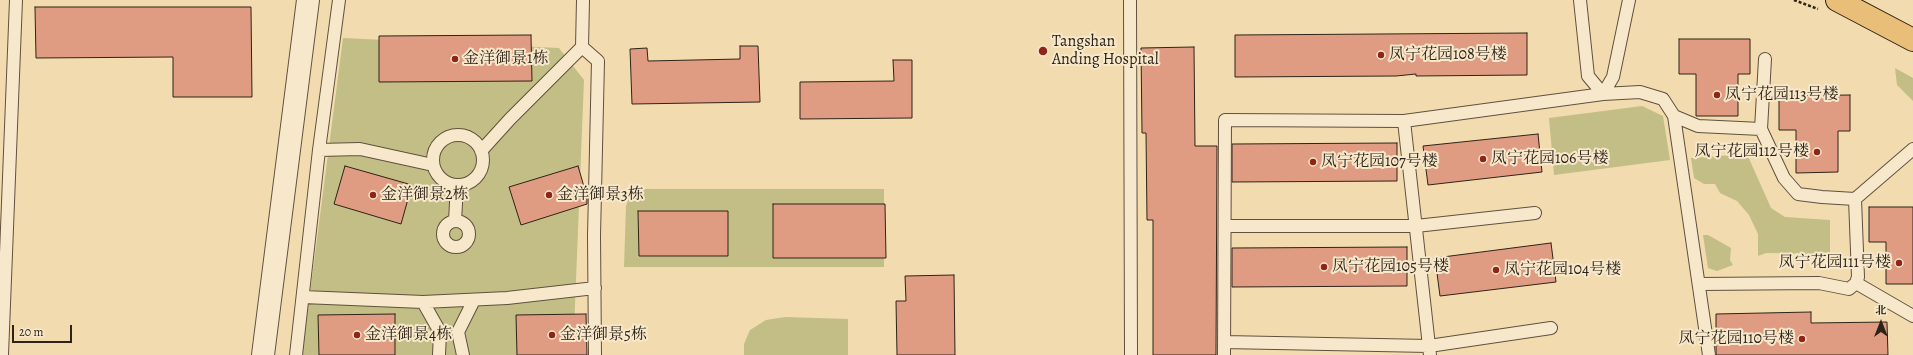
<!DOCTYPE html>
<meta charset="utf-8">
<style>
body{margin:0}
#map{position:relative;width:1913px;height:355px;overflow:hidden;background:#f2dcaf;font-family:Alegreya,"Noto Serif SC",serif}
canvas{display:block}
.north{position:absolute;left:1861px;top:303px;width:40px;height:40px;-webkit-text-stroke:3px #f7e8cb;paint-order:stroke;rotate:0deg;font-size:11px;font-weight:700;line-height:16px;text-align:center;color:#2e2318}
.north::after{content:'';display:block;margin:auto;width:14px;height:18px;background:#2e2318;clip-path:polygon(50% 0,100% 100%,50% 72%,0 100%)}
.scale{position:absolute;left:12px;top:325px;width:60px;height:18px;box-sizing:border-box;border:2px solid #2e2318;border-top:0;padding-left:5px;font-size:12px;line-height:14px;white-space:nowrap;color:#2e2318;-webkit-text-stroke:3px #f7e8cb;paint-order:stroke}
</style>
<div id="map">
<canvas width="1913" height="355"></canvas>
<div class="north">北</div>
<div class="scale">20 m</div>
</div>
<script>
const context = document.querySelector('canvas').getContext('2d');
context.lineJoin = 'round';
function fillPath(path, color) { context.fillStyle = color; context.fill(path, 'evenodd'); }
const shape = rows => new Path2D(rows.map(r => 'M' + r).join(''));
function stroke(path, color, width, dash) { context.strokeStyle = color; context.lineWidth = width; context.lineCap = dash ? 'butt' : 'round'; context.setLineDash(dash || []); context.stroke(path); }
function label(font, color, halo, rows, align = 'center') {
  context.font = font + ' Alegreya,"Noto Serif SC",serif'; context.lineWidth = 4; context.setLineDash([]); context.textBaseline = 'middle'; context.strokeStyle = halo; context.fillStyle = color; for (const [text, x, y, turn = 0] of rows) {
    context.save(); context.translate(x, y); context.rotate((+turn || 0) * Math.PI / 180); context.textAlign = isNaN(turn) ? turn : align; if (halo) context.strokeText(text, 0, 0); context.fillText(text, 0, 0); context.restore();
  }
}
fillPath(shape([
 [343,38,559,48,584,80,573,355,302,355],
 [1895,68,1913,78,1913,101,1897,85],
 [1642,106,1663,116,1670,160,1554,175,1549,118],
 [1747,154,1771,208,1785,217,1830,220,1830,254,1766,253,1758,256,1758,234,1749,215,1737,201,1720,193,1715,184,1704,184,1694,178,1691,158],
 [645,189,884,189,884,267,624,267,626,206,629,198,635,192],
 [1703,235,1708,235,1731,248,1730,260,1733,265,1717,271,1708,268],
 [785,317,848,319,848,355,744,355,744,344,750,330,766,320]
]), '#c2be85');
const building = shape([
 [35,7,251,7,252,97,173,97,173,57,36,58,35,7],
 [1527,33,1527,75,1416,76,1416,74,1396,76,1235,77,1235,35,1527,33],
 [531,35,532,81,379,82,379,36,531,35],
 [1679,39,1750,39,1750,74,1738,74,1738,116,1696,116,1696,74,1679,74,1679,39],
 [740,46,758,46,760,102,632,104,630,49,647,48,648,61,740,59,740,46],
 [1194,47,1195,146,1217,146,1216,355,1153,355,1153,220,1147,220,1146,133,1142,133,1141,48,1194,47],
 [893,60,912,60,912,118,800,119,800,82,894,81,893,60],
 [1850,95,1850,131,1838,131,1838,172,1796,173,1796,130,1779,130,1779,96,1850,95],
 [1538,134,1542,172,1428,185,1423,146,1538,134],
 [1397,143,1397,181,1232,182,1232,144,1397,143],
 [345,166,412,185,401,224,334,204,345,166],
 [578,166,587,197,587,204,521,225,509,187,578,166],
 [773,204,885,204,886,258,773,258,773,204],
 [1869,207,1913,207,1913,284,1886,284,1886,242,1869,242,1869,207],
 [638,211,728,211,728,256,639,256,638,211],
 [1551,243,1556,282,1440,296,1435,258,1551,243],
 [1407,247,1407,286,1232,287,1232,248,1407,247],
 [954,275,955,355,897,355,896,301,906,301,905,276,954,275],
 [1811,312,1811,323,1887,322,1888,355,1716,355,1716,314,1811,312],
 [395,314,395,355,319,355,318,315,395,314],
 [586,314,587,355,517,355,516,315,586,314]
]);
fillPath(building, '#df9c82');
stroke(building, '#2e2318', 1);
const service = shape([
 [583,0,582,47,598,61,594,236,595,355],
 [1130,0,1131,355],
 [1580,0,1588,76,1603,94,1613,77,1629,0],
 [1674,116,1698,126,1761,129,1784,178,1798,194,1822,197,1855,199,1858,277,1856,283,1849,289,1819,283,1699,284],
 [1761,129,1765,59],
 '433 160a25 25 0 1 1 50 0a25 25 0 1 1-50 0Z',
 [319,150,360,149,433,165],
 [481,151,510,119,582,47],
 [1855,199,1913,149],
 '443 234a13 13 0 1 1 26 0a13 13 0 1 1-26 0Z',
 [455,221,457,185],
 [1225,226,1416,226,1535,213],
 [1856,283,1913,316],
 [303,297,423,302,507,298,595,288],
 [423,302,440,332,439,355],
 [1224,342,1429,346,1551,328],
 [2,355,16,0],
 [296,355,319,150,339,0],
 [463,355,458,332,474,300],
 [1224,355,1225,120,1404,121],
 [1430,355,1404,121,1603,94,1640,92,1663,99,1674,116,1709,355]
]);
const minor = shape([
 [263,355,308,0]
]);
const primary = shape([
 [1837,0,1913,40]
]);
stroke(service, '#5f513e', 14);
stroke(minor, '#5f513e', 24);
stroke(primary, '#2e2318', 24);
stroke(shape([
 [1794,0,1818,9]
]), '#2e2318', 2.5, [3, 2]);
stroke(service, '#f7e8cb', 12);
stroke(minor, '#f7e8cb', 22);
stroke(primary, '#e9be78', 22);
for (const [x, y, r, color] of [
 [1043,51,5,"#8f2418"],
 [1381,55,4,"#8f2418"],
 [455,59,4,"#8f2418"],
 [1717,95,4,"#8f2418"],
 [1817,152,4,"#8f2418"],
 [1483,159,4,"#8f2418"],
 [1313,162,4,"#8f2418"],
 [373,195,4,"#8f2418"],
 [549,195,4,"#8f2418"],
 [1899,263,4,"#8f2418"],
 [1324,267,4,"#8f2418"],
 [1496,270,4,"#8f2418"],
 [357,335,4,"#8f2418"],
 [552,335,4,"#8f2418"],
 [1802,339,4,"#8f2418"]
]) { const dot = new Path2D(); dot.arc(x, y, r, 0, 2 * Math.PI); context.fillStyle = color; context.fill(dot); stroke(dot, '#f7e8cb', 1.5); }
label('16px', '#2e2318', '#f7e8cb', [
 ["Tangshan",1052,42],
 ["Anding Hospital",1052,60],
 ["凤宁花园108号楼",1389,55],
 ["金洋御景1栋",463,59],
 ["凤宁花园113号楼",1725,95],
 ["凤宁花园112号楼",1809,152,"right"],
 ["凤宁花园106号楼",1491,159],
 ["凤宁花园107号楼",1321,162],
 ["金洋御景2栋",381,195],
 ["金洋御景3栋",557,195],
 ["凤宁花园111号楼",1891,263,"right"],
 ["凤宁花园105号楼",1332,267],
 ["凤宁花园104号楼",1504,270],
 ["金洋御景4栋",365,335],
 ["金洋御景5栋",560,335],
 ["凤宁花园110号楼",1794,339,"right"]
], 'left');
</script>
